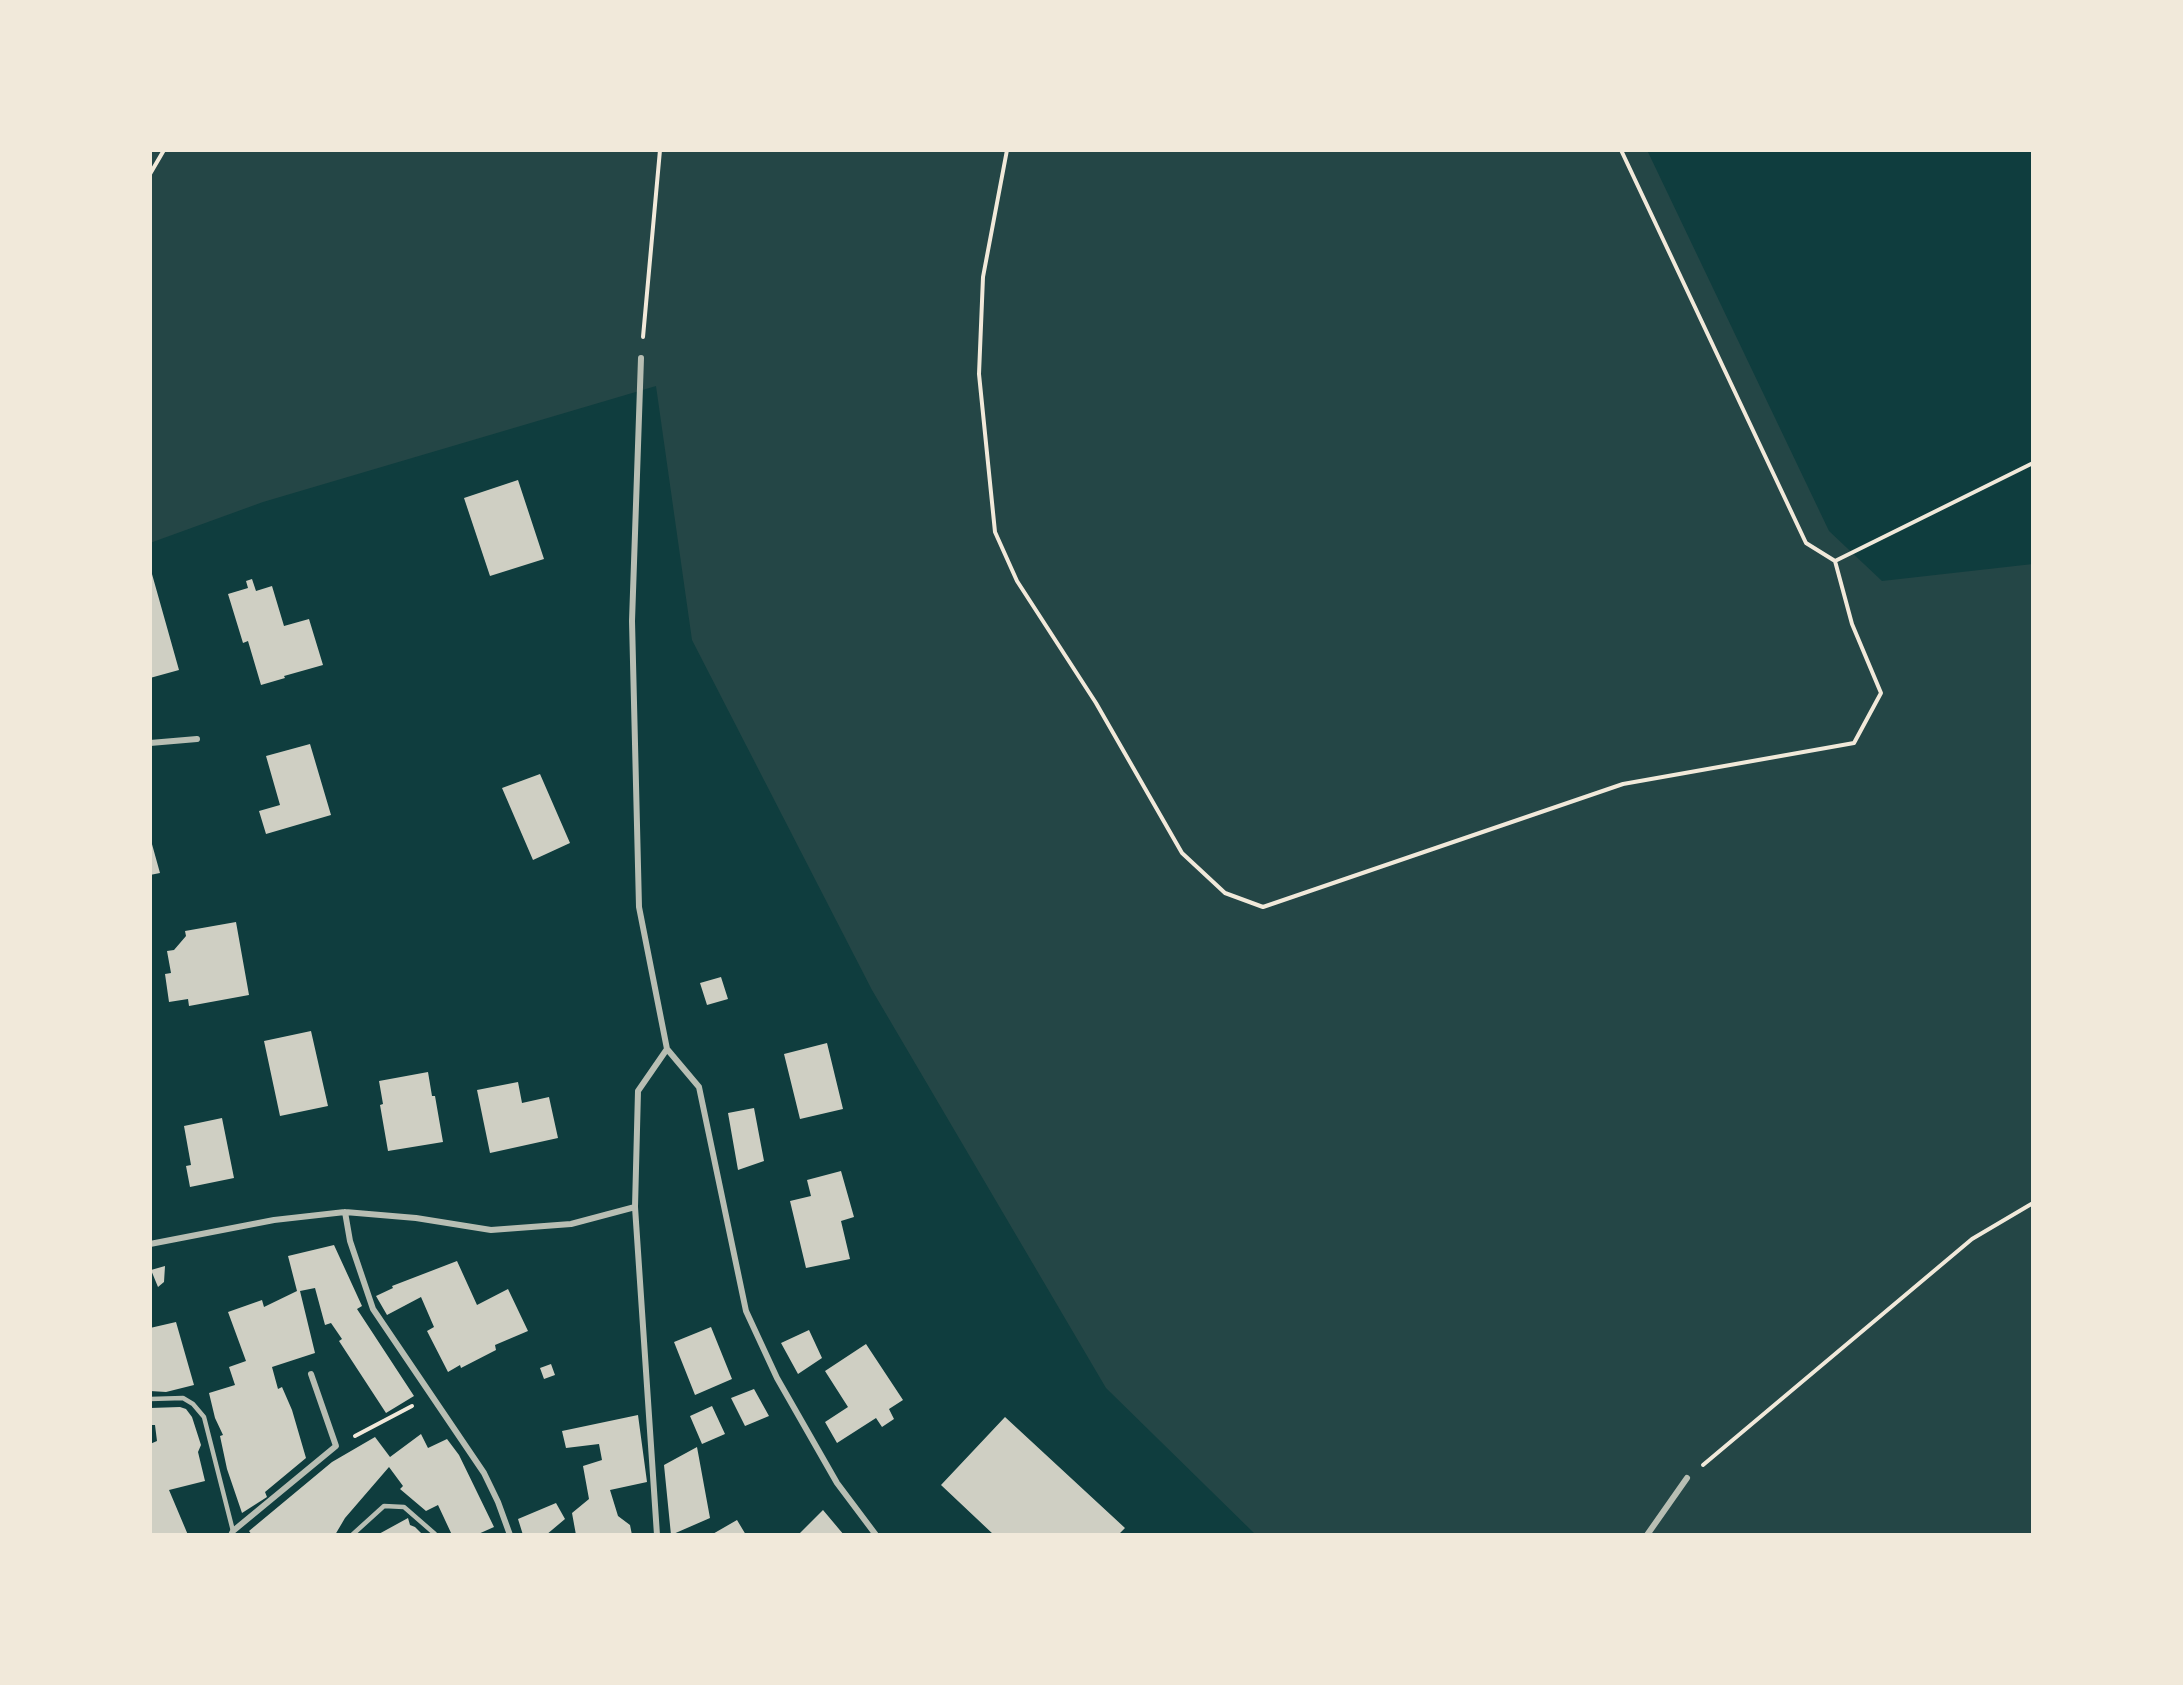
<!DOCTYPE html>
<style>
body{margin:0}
#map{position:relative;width:2183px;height:1685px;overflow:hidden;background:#0f3d3e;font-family:"Varela Round",sans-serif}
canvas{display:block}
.frame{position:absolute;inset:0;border:152px solid #f1e9da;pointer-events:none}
</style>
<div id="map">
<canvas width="2183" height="1685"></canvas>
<div class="frame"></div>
</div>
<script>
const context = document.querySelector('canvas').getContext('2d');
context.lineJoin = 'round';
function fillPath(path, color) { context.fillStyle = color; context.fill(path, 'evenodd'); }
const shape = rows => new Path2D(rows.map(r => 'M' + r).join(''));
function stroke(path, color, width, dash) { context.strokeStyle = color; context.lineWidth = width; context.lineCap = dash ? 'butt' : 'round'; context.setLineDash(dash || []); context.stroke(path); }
fillPath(shape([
 [150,150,1647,150,1829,531,1882,581,2033,564,2033,1535,1256,1535,1106,1388,872,990,692,640,656,386,263,502,150,543]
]), '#244646');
fillPath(shape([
 [518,480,544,559,490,576,464,498],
 [150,567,179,670,150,678],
 [252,579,256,591,272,586,284,626,309,619,323,665,284,676,285,678,261,685,248,641,243,643,228,594,248,588,246,581],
 [310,744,331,815,266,834,259,811,280,805,266,756],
 [540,774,570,843,533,860,502,788],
 [150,837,160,873,150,875],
 [236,922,249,995,189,1006,188,999,169,1002,165,974,171,973,167,951,174,950,186,936,185,931],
 [721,977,728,999,707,1005,700,983],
 [311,1031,328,1106,280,1116,264,1041],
 [827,1043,843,1109,800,1119,784,1054],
 [428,1072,432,1096,435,1096,443,1142,388,1151,380,1105,383,1104,379,1081],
 [518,1082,522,1103,549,1097,558,1138,490,1153,477,1090],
 [754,1108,764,1161,738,1170,728,1113],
 [222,1118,234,1178,190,1187,186,1166,191,1165,184,1126],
 [841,1171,854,1217,841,1221,850,1259,806,1268,790,1201,811,1196,807,1180],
 [334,1245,362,1306,357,1309,414,1396,386,1413,339,1341,342,1339,331,1323,325,1325,315,1288,300,1291,315,1353,272,1367,278,1389,282,1387,292,1410,306,1458,265,1492,267,1497,242,1513,227,1469,220,1436,223,1435,215,1418,209,1393,235,1385,229,1367,246,1361,228,1312,262,1300,264,1307,297,1291,288,1256],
 [457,1261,477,1305,508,1289,528,1331,495,1345,496,1350,461,1368,460,1365,448,1372,427,1331,434,1327,421,1297,387,1315,376,1296,393,1288,392,1286],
 [165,1266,164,1282,158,1287,151,1270],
 [176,1322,194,1385,166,1392,150,1391,150,1328],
 [711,1327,732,1379,695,1395,674,1342],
 [809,1330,822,1358,798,1374,781,1343],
 [866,1344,903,1400,889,1409,894,1419,882,1427,876,1418,837,1443,825,1422,848,1407,825,1371],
 [551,1364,555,1375,544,1379,540,1368],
 [754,1389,769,1416,745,1426,731,1398],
 [712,1406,725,1434,702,1444,690,1416],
 [180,1407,186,1409,192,1417,201,1445,198,1452,205,1481,169,1490,188,1535,150,1535,152,1503,150,1444,157,1441,155,1425,150,1425,150,1408],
 [638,1415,647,1482,610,1490,618,1516,630,1525,632,1535,576,1535,572,1513,589,1499,583,1466,602,1460,599,1444,566,1448,562,1431],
 [1005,1417,1125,1528,1118,1535,994,1535,941,1485],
 [421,1434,428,1448,447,1439,459,1455,494,1527,476,1535,452,1535,438,1505,426,1511,400,1489,403,1486,389,1467,345,1518,335,1535,252,1535,249,1531,332,1462,375,1437,390,1457],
 [697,1447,710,1518,671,1535,664,1465],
 [556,1503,565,1519,546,1535,523,1535,518,1519],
 [823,1510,844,1535,798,1535],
 [408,1518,410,1525,415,1527,423,1535,377,1535],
 [737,1520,746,1535,711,1535]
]), '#cfcfc3');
stroke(shape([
 [1007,150,983,277,979,374,995,532,1017,581,1096,703,1182,853,1225,893,1263,907,1623,784,1854,743,1881,693,1852,624,1835,561,1806,543,1621,150],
 [150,174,164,150],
 [643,337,660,150],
 [1835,561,2033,463],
 [355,1436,412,1406],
 [1703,1465,1972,1239,2033,1203]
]), '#f1e9da', 4);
stroke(shape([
 [150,1399,183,1398,193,1404,204,1417,233,1531],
 [352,1535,384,1506,404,1507,435,1534]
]), '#b8beb3', 4.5);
stroke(shape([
 [641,358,632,621,639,907,667,1049,699,1087,746,1311,777,1378,837,1483,876,1535],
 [150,743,197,739],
 [635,1207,657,1535],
 [345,1212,350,1241,373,1309,484,1473,498,1502,510,1535],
 [150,1244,274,1220,345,1212,416,1218,491,1230,571,1224,635,1207,638,1091,667,1049],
 [231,1535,233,1531,336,1446,311,1374],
 [1647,1535,1687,1478]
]), '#b8beb3', 6);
</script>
